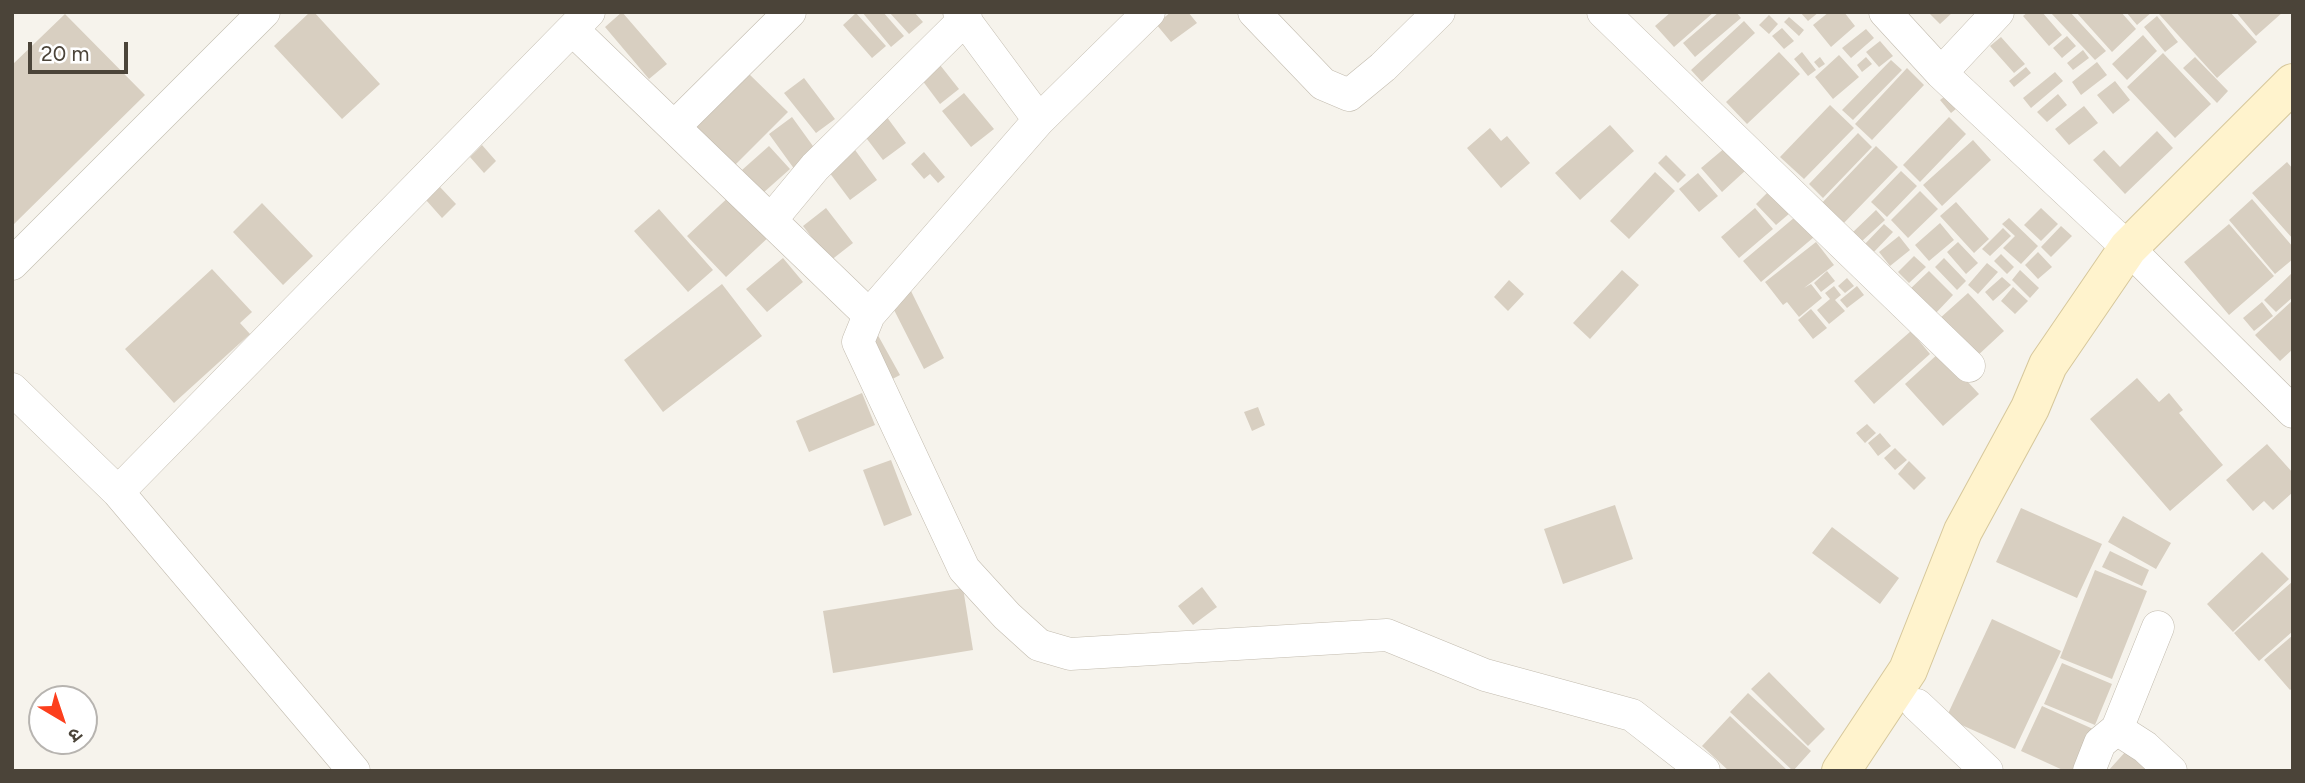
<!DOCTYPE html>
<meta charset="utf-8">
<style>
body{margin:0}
#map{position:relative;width:2305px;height:783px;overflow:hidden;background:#f6f3ec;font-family:Figtree,"Noto Sans Devanagari",sans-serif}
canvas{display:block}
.frame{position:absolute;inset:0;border:14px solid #4b4439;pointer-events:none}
.north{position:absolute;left:28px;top:685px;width:70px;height:70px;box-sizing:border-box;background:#fff;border:2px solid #b7b4b0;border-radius:50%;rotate:141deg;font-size:19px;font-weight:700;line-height:28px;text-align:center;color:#4b4439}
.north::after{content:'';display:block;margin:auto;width:24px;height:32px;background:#fc3f1d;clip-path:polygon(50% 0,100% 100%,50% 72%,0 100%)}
.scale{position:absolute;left:28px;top:42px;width:100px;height:32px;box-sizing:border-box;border:4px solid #4b4439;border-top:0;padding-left:9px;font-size:21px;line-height:24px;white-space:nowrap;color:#4b4439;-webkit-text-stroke:5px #fff;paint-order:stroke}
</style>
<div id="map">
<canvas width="2305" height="783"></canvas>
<div class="frame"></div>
<div class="north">उ</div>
<div class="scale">20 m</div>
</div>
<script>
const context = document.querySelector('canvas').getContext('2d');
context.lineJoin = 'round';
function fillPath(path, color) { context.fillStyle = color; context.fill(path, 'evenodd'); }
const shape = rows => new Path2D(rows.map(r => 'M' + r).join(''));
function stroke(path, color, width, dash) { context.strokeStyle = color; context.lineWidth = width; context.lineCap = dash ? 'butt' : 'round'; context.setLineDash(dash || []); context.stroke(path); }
fillPath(shape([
 [310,12,314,12,380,84,342,119,274,46],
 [622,12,667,64,649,79,605,27],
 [862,12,883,12,904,36,891,47],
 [889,12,914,12,923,22,909,34],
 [1171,12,1188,12,1197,23,1171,42,1156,24],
 [1671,12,1714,12,1674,47,1655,26],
 [1719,12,1736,12,1741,18,1695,57,1683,43],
 [1800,12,1819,12,1808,21],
 [1829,12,1844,12,1855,26,1831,47,1813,25],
 [1928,12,1953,12,1940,24],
 [2028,12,2042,12,2062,35,2049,46,2023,16],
 [2050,12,2070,12,2106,51,2095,60],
 [2076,12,2121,12,2136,29,2112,52],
 [2126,12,2152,12,2137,25],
 [2161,12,2230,12,2257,42,2217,78,2159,14],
 [2236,12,2283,12,2256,36],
 [856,13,886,46,872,58,843,25],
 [65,14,145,95,12,226,12,65],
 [1769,15,1778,24,1769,34,1759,25],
 [2157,16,2178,42,2165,52,2144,27],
 [1789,17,1804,30,1799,36,1784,22],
 [1744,21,1755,33,1702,82,1691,70],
 [1782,28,1794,41,1784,49,1772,36],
 [1866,29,1874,38,1851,58,1842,48],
 [2143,35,2157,51,2127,80,2112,64],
 [2067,36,2076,46,2062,58,2053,48],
 [2001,37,2025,64,2014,73,1990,46],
 [1880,41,1893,56,1879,67,1866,52],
 [925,46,959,89,940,104,907,60],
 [2083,50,2089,58,2073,70,2067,63],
 [1779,52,1800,74,1747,124,1726,102],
 [1802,52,1816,70,1808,76,1794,59],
 [2163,53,2211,104,2175,138,2127,87],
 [1839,55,1859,77,1833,99,1815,77],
 [1820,57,1825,64,1819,68,1814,62],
 [1866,57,1872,64,1862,72,1857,65],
 [2195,57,2228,91,2217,103,2183,68],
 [1891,60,1902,70,1853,120,1842,110],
 [2097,62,2107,75,2081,95,2072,82],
 [2026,67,2031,73,2014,87,2009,81],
 [1907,68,1924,85,1872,140,1855,124],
 [747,72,788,112,735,165,694,126],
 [2055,72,2063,81,2031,108,2023,98],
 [804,78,835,119,816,133,784,93],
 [2115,81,2130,100,2113,114,2097,95],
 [1952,91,1962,104,1951,113,1940,100],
 [964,93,994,129,971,147,942,111],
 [2058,94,2067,105,2047,122,2037,112],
 [875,101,906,143,883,160,851,118],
 [1830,105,1854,128,1804,179,1780,157],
 [2084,106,2098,123,2069,145,2055,129],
 [792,117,818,153,795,170,769,134],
 [1949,117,1966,134,1920,182,1903,165],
 [1610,125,1634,151,1580,200,1555,173],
 [1490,128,1501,141,1507,136,1530,163,1501,188,1467,148],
 [2157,131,2173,148,2125,194,2093,160,2104,150,2120,167],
 [1858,133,1872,147,1823,198,1809,184],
 [847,139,877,180,850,200,820,160],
 [1973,140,1991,160,1942,206,1923,185],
 [482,145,496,161,484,173,470,157],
 [769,146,790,169,763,193,742,170],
 [1876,146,1898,167,1841,226,1820,205],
 [1726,147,1746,170,1722,192,1701,168],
 [924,152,945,177,938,183,930,174,924,179,911,164],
 [1666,155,1686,175,1678,183,1658,163],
 [2287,162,2293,169,2293,239,2252,193],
 [1901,171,1917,186,1887,217,1871,202],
 [1655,172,1675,191,1629,239,1610,221],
 [1698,173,1718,196,1699,212,1679,189],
 [440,187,456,204,442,218,426,200],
 [1769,191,1790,213,1776,225,1756,204],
 [1920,191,1938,209,1908,238,1891,220],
 [733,193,772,234,726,277,687,236],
 [2252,199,2293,247,2293,259,2275,274,2229,220],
 [1956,202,1989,239,1974,253,1940,216],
 [262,203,313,256,283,285,233,232],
 [826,208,853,243,830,261,803,226],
 [1755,208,1773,229,1739,258,1721,237],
 [2041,208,2058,224,2041,241,2024,225],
 [659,209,713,270,688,292,634,231],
 [1876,210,1885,220,1861,242,1852,233],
 [1795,217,1814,237,1761,282,1743,261],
 [2009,218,2038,246,2021,264,2003,248,2015,236,2002,224],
 [1940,223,1954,240,1929,261,1915,245],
 [1884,224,1893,232,1872,254,1864,245],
 [2229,224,2274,276,2229,315,2184,262],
 [2061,226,2072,236,2051,257,2041,247],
 [2003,228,2011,236,1990,256,1982,249],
 [1899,236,1910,250,1890,266,1879,252],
 [1816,242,1834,265,1804,288,1811,284,1822,298,1799,317,1787,302,1783,305,1765,282],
 [1958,242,1978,263,1966,274,1947,252],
 [2038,252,2052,267,2038,279,2025,265],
 [2001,254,2014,267,2007,274,1994,261],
 [1914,256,1926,267,1909,283,1898,272],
 [783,258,803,282,767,312,746,289],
 [1944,258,1966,281,1957,290,1935,267],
 [1987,263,1998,272,1978,294,1968,285],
 [212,269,252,312,240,323,250,334,174,403,125,349],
 [1622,270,1639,285,1590,339,1573,323],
 [2020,270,2039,288,2030,298,2012,280],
 [1827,271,1835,281,1821,292,1814,283],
 [1929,271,1953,295,1934,315,1909,290],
 [2293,272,2293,297,2276,312,2264,300],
 [2002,277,2011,285,1993,301,1985,292],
 [1847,278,1854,286,1845,293,1838,286],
 [1509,280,1524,294,1508,311,1494,297],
 [722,284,762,336,663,412,624,360],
 [1834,286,1841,295,1835,300,1845,311,1829,324,1817,310,1830,299,1825,293],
 [1857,286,1864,295,1847,308,1840,300],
 [2013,287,2028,301,2015,314,2001,301],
 [911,291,944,358,924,369,890,302],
 [1968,293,2004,331,1975,358,1939,319],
 [2293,300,2293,349,2280,361,2255,335],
 [2262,302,2273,316,2254,331,2243,318],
 [1811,309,1827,328,1813,339,1798,320],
 [875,330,900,375,885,383,861,338],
 [1911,331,1930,354,1874,404,1854,381],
 [1940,352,1979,394,1943,426,1905,384],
 [2137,378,2159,402,2169,393,2183,410,2179,413,2223,465,2170,511,2090,419],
 [862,393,875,425,809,452,796,421],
 [1258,407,1265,425,1252,431,1244,412],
 [1867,424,1876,433,1865,443,1856,433],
 [1880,433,1891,446,1878,456,1868,443],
 [2267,444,2293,473,2293,492,2273,510,2264,501,2253,511,2226,480],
 [1895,448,1907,460,1895,470,1884,458],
 [891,460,912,515,884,526,863,470],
 [1909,461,1926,478,1914,490,1898,474],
 [1615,505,1633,559,1563,584,1544,529],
 [2021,508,2102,544,2077,598,1996,562],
 [2123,516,2171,543,2156,569,2108,542],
 [1832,527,1899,578,1880,604,1812,553],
 [2110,551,2149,570,2142,586,2102,567],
 [2262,552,2289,579,2233,632,2207,604],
 [2095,570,2147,591,2112,679,2060,658],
 [2293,581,2293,631,2259,661,2234,633],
 [1202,587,1217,607,1193,625,1178,606],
 [963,588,973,650,833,673,823,611],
 [1992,619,2061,651,2015,749,1946,718],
 [2293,635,2293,688,2290,690,2264,660],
 [2062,663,2112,684,2095,725,2044,704],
 [1769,672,1825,729,1808,746,1751,689],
 [1748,693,1811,751,1793,771,1730,712],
 [2042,706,2093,729,2075,771,2065,771,2021,751],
 [1730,716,1788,771,1729,771,1702,746],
 [2127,750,2147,769,2146,771,2108,771]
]), '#d8cfc1');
const street = shape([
 [959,12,1039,120],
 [1149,12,1039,120,869,315,858,342,964,569,1007,616,1039,645,1070,654,1387,635,1485,675,1632,715,1704,771],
 [1254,12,1323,84,1349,95,1383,67,1439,12],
 [1603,12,1969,366],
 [1885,12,1941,73,2128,248,2293,412],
 [573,30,869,315],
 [1941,73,1998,12],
 [674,127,790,12],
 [771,220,815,167,966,18],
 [12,264,264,12],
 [12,389,118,492,354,771],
 [118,492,589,12],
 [1917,705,1987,771],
 [2117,729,2145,747,2171,771],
 [2089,771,2100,743,2117,729,2158,627]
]);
const secondary = shape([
 [1841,771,1908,670,1963,531,2030,408,2048,365,2128,248,2293,83]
]);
stroke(street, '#c2bbae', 33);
stroke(secondary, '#d6c79b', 40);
stroke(street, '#fff', 32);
stroke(secondary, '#fff3cd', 38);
</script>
